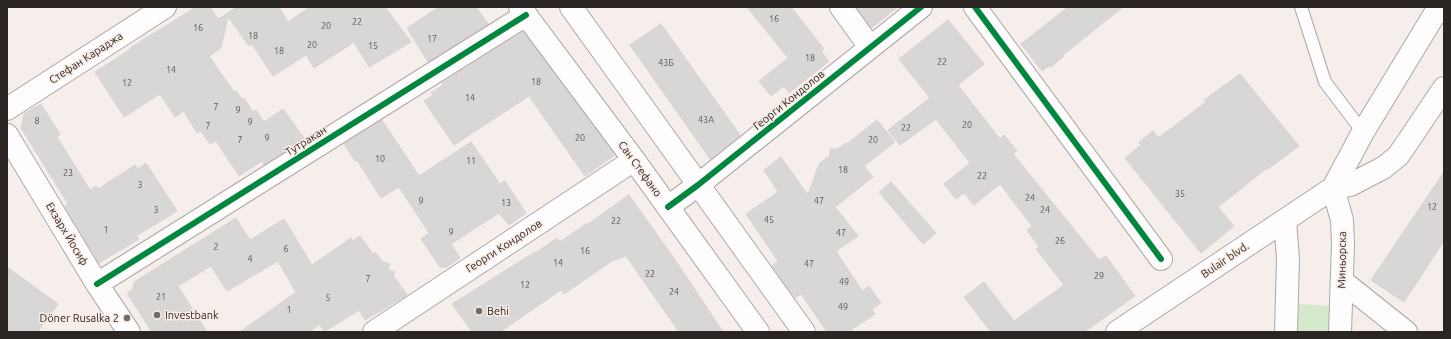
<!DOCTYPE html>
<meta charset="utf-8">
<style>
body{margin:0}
#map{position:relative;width:1451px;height:339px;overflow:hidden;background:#f5eeea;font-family:Ubuntu,sans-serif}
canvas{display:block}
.frame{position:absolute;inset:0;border:8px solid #2b2624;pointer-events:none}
</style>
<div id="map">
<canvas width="1451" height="339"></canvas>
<div class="frame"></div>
</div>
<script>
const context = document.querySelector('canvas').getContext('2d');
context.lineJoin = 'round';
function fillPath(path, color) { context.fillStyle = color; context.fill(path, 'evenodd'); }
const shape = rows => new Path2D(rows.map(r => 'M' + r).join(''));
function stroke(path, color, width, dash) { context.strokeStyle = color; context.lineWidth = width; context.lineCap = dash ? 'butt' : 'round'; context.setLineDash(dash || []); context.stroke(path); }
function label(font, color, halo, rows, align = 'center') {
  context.font = font + ' Ubuntu,sans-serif'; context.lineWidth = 3; context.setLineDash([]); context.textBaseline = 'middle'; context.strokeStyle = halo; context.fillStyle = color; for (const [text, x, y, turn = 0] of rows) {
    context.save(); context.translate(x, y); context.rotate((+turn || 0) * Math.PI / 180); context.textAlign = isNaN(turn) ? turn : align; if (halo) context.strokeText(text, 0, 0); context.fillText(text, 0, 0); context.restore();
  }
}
fillPath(shape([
 [1298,304,1331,306,1330,332,1297,332]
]), '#d4e9ca');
const building = shape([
 [196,7,210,7,218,19,237,7,279,7,288,22,310,7,385,7,411,42,369,67,354,42,314,68,306,55,273,76,252,44,249,46,228,17,221,48,209,56,234,92,236,91,242,99,244,98,253,112,256,110,264,122,283,109,304,138,303,140,264,165,262,161,239,176,216,141,210,144,201,131,197,133,184,111,175,117,160,94,124,117,95,72,131,49,130,48,196,7],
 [439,7,476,7,488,24,428,62,407,28,439,7],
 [747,7,791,7,824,49,821,51,829,61,789,93,784,86,771,96,759,81,788,58,747,7],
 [856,7,898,7,871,28,856,7],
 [1068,7,1123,7,1063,55,1064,56,1051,67,1049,66,1042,71,1021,44,1068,7],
 [948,20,984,64,958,85,1000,139,1004,135,1017,151,1013,154,1099,260,1106,256,1135,296,1084,332,991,332,964,297,984,282,1014,321,1064,285,1036,249,1039,247,1027,230,1032,226,1000,184,974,205,964,193,956,199,944,184,970,163,936,119,900,145,888,130,930,98,899,59,948,20],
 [661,24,740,135,710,159,630,45,661,24],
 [523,32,615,155,585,176,529,96,454,145,424,101,433,95,431,93,443,85,442,83,523,32],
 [1240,74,1299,146,1268,169,1267,168,1218,207,1234,226,1201,253,1125,158,1141,145,1139,142,1153,131,1158,138,1206,102,1204,100,1240,74],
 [41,104,60,134,57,137,90,190,96,186,98,189,135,165,138,169,146,163,177,211,136,236,139,239,99,263,65,206,68,204,21,128,24,114,41,104],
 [382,120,419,176,471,142,500,184,505,181,526,213,509,225,499,213,451,244,460,258,447,267,440,267,421,239,429,233,399,187,381,198,357,160,355,161,344,144,382,120],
 [877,120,895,142,864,166,873,177,835,207,858,236,836,251,862,291,869,286,881,303,872,309,875,314,848,332,827,332,801,294,795,298,772,266,778,261,746,214,778,192,764,170,781,157,808,195,819,164,830,155,830,149,837,149,846,143,847,144,877,120],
 [1444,172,1444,241,1404,302,1371,280,1444,172],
 [891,182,936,233,923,244,879,192,891,182],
 [629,195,678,264,723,332,679,332,626,256,612,261,564,294,561,290,500,332,472,332,452,304,535,252,535,253,557,238,560,242,587,223,588,224,629,195],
 [236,218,250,240,284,219,312,265,351,238,353,241,360,236,373,254,375,252,383,262,390,264,388,270,395,272,393,278,396,279,407,295,365,320,359,310,324,332,320,324,309,332,240,332,296,292,278,261,227,291,211,266,178,286,207,332,152,332,127,293,133,289,134,282,236,218],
 [7,267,58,304,38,332,7,332,7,267]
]);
fillPath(building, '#d9d6d6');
stroke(building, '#d7d3d3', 1);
const lane = shape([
 [1301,7,1325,82,1363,132]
]);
const street = shape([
 [841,7,870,47],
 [975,7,1161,259],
 [7,109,165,7],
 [7,135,97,284,129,332],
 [668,207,698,185,921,7],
 [1342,281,1406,332],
 [97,284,526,15],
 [374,332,634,160]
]);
const secondary = shape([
 [520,7,634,160,758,332],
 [571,7,804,332],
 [1333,188,1363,132,1439,7],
 [1333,188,1342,220,1343,244,1340,332],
 [1285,220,1288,258,1286,332],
 [1117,332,1333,188,1350,185,1383,168,1398,156,1407,143,1444,88]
]);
stroke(lane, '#ada8a5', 14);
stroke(street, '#ada8a5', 24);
stroke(secondary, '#ada8a5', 24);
stroke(lane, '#fefcfc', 12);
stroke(street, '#fefcfc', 22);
stroke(secondary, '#fefcfc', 22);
stroke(shape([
 [975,7,1161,259],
 [668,207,698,185,921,7],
 [97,284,526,15]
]), '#00873e', 6);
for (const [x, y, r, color] of [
 [479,311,4,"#726c69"],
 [157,315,4,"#726c69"],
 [127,318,4,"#726c69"]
]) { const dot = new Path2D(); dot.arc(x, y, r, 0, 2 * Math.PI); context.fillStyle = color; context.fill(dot); stroke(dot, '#f9ede6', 1.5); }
label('9px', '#5a5654', null, [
 ["16",774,19],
 ["22",357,22],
 ["20",326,26],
 ["16",198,28],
 ["18",253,36],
 ["17",432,39],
 ["20",312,45],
 ["15",373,46],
 ["18",279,51],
 ["18",810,58],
 ["22",942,62],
 ["43Б",666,63],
 ["14",171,70],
 ["18",536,82],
 ["12",127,83],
 ["14",470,98],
 ["7",216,107],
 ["9",238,110],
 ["43А",706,120],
 ["8",37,121],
 ["9",250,122],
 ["20",967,125],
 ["7",208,126],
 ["22",906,128],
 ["9",267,138],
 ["20",580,138],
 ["7",240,140],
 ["20",873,140],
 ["10",380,159],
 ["11",471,161],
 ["18",843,170],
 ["23",68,173],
 ["22",982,176],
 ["3",140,185],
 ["35",1180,194],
 ["24",1030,198],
 ["9",421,201],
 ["47",819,201],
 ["13",506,203],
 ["12",1432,207],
 ["3",156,210],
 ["24",1045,210],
 ["45",769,220],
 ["22",616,221],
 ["1",106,230],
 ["9",451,232],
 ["47",841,233],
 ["26",1060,241],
 ["2",216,247],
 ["6",286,249],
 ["16",585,251],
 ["4",250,259],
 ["14",558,263],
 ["47",809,264],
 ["22",650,274],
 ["29",1099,276],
 ["7",368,279],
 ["49",844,282],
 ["12",525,285],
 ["24",674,292],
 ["21",161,297],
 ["5",328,298],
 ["49",843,307],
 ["1",289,310]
]);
label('11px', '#2b2624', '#f9ede6', [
 ["Стефан Караджа",86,58,-33],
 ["Георги Кондолов",789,100,-39],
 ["Тутракан",306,141,-32],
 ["Сан Стефано",640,169,54],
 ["Екзарх Йосиф",67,234,59],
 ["Георги Кондолов",504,246,-33],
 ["Bulair blvd.",1225,260,-34],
 ["Миньорска",1342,260,-89]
]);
label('11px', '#2b2624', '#f9ede6', [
 ["Behi",487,311],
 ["Investbank",165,315],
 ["Döner Rusalka 2",119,318,"right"]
], 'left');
</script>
